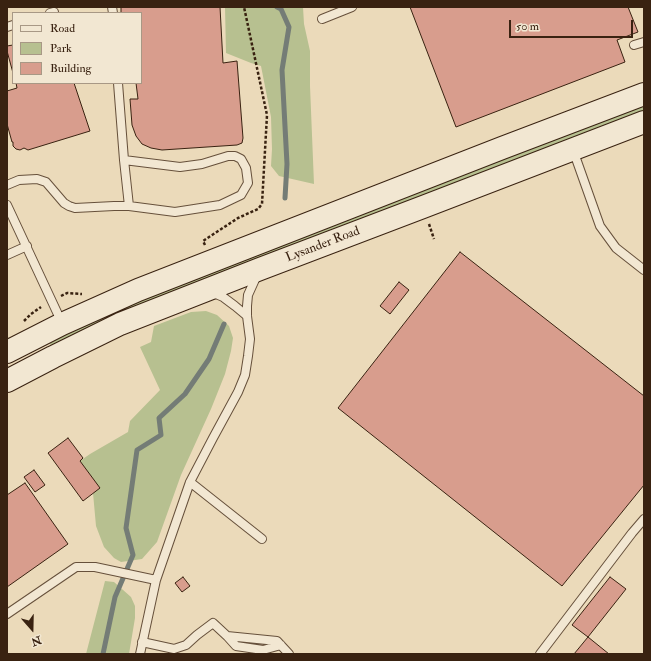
<!DOCTYPE html>
<style>
body{margin:0}
#map{position:relative;width:651px;height:661px;overflow:hidden;background:#ebdaba;font-family:"IM FELL Double Pica",serif}
canvas{display:block}
.frame{position:absolute;inset:0;border:8px solid #392211;pointer-events:none}
.legend{position:absolute;left:12px;top:12px;width:130px;height:72px;box-sizing:border-box;background:#f2e7d2;border:1px solid #a89885;margin:0;padding:5px 7px;list-style:none;font-size:12px;color:#392211}
.legend li{display:flex;align-items:center;gap:8px;height:20px}
.legend b{width:20px;border:1px solid #a89885}
.north{position:absolute;left:12px;top:609px;width:40px;height:40px;-webkit-text-stroke:3px #f2e7d2;paint-order:stroke;rotate:160deg;font-size:11px;font-weight:700;line-height:16px;text-align:center;color:#392211}
.north::after{content:'';display:block;margin:auto;width:14px;height:18px;background:#392211;clip-path:polygon(50% 0,100% 100%,50% 72%,0 100%)}
.scale{position:absolute;left:509px;top:20px;width:124px;height:18px;box-sizing:border-box;border:2px solid #392211;border-top:0;padding-left:5px;font-size:12px;line-height:14px;white-space:nowrap;color:#392211;-webkit-text-stroke:3px #f2e7d2;paint-order:stroke}
</style>
<div id="map">
<canvas width="651" height="661"></canvas>
<div class="frame"></div>
<ul class="legend">
<li><b style="height:5px;background:#f2e7d2"></b>Road</li>
<li><b style="height:11px;background:#b7c090"></b>Park</li>
<li><b style="height:11px;background:#d89d8d"></b>Building</li>
</ul>
<div class="north">N</div>
<div class="scale">50 m</div>
</div>
<script>
const context = document.querySelector('canvas').getContext('2d');
context.lineJoin = 'round';
function fillPath(path, color) { context.fillStyle = color; context.fill(path, 'evenodd'); }
const shape = rows => new Path2D(rows.map(r => 'M' + r).join(''));
function stroke(path, color, width, dash) { context.strokeStyle = color; context.lineWidth = width; context.lineCap = dash ? 'butt' : 'round'; context.setLineDash(dash || []); context.stroke(path); }
function label(font, color, halo, rows, align = 'center') {
  context.font = font + ' "IM FELL Double Pica",serif'; context.lineWidth = 3; context.setLineDash([]); context.textBaseline = 'middle'; context.strokeStyle = halo; context.fillStyle = color; for (const [text, x, y, turn = 0] of rows) {
    context.save(); context.translate(x, y); context.rotate((+turn || 0) * Math.PI / 180); context.textAlign = isNaN(turn) ? turn : align; if (halo) context.strokeText(text, 0, 0); context.fillText(text, 0, 0); context.restore();
  }
}
fillPath(shape([
 [225,7,303,7,304,24,310,51,310,86,314,184,279,176,271,166,272,149,271,117,261,66,251,63,226,53],
 [644,104,644,112,100,322,51,346,48,339,88,319],
 [206,311,217,315,229,326,233,338,231,351,225,374,211,409,181,475,157,542,142,559,121,562,114,558,104,547,96,526,93,493,80,461,90,454,128,432,130,421,160,390,140,347,151,342,154,326,191,312],
 [105,581,114,582,131,597,135,606,135,618,129,654,86,654]
]), '#b7c090');
stroke(shape([
 [277,7,281,9,289,27,282,70,287,164,285,198],
 [103,654,115,597,133,555,126,528,137,450,161,435,159,418,185,394,209,359,224,324]
]), '#747c76', 5);
const building = shape([
 [121,7,220,7,223,63,237,61,243,138,242,143,237,145,162,150,151,148,142,144,136,136,132,125,130,99,138,99,136,83,141,83,141,13,121,13,121,7],
 [410,7,628,7,638,32,617,40,625,62,456,127,410,7],
 [13,45,13,73,7,51,7,46,13,45],
 [16,83,74,83,90,131,28,150,24,148,20,150,16,149,13,146,13,142,12,142,7,124,7,91,17,88,16,83],
 [460,252,644,396,644,485,562,586,338,408,460,252],
 [399,282,409,290,390,314,380,306,399,282],
 [68,438,83,458,80,461,100,488,83,501,48,453,68,438],
 [34,470,45,485,35,492,24,477,34,470],
 [25,483,68,544,7,587,7,495,25,483],
 [183,577,190,586,182,592,175,583,183,577],
 [610,577,626,589,588,637,572,625,610,577],
 [588,637,609,654,574,654,588,637]
]);
fillPath(building, '#d89d8d');
stroke(building, '#392211', 1);
const lane = shape([
 [112,7,113,13],
 [50,13,54,12],
 [322,19,352,7],
 [7,27,13,25],
 [634,45,644,42],
 [118,83,124,160,129,206],
 [573,150,600,226,616,248,644,270],
 [7,185,19,180,37,179,46,182,64,203,69,206,75,208,114,206,129,206,175,212,220,205,241,195,248,183,246,168,241,159,235,156,228,156,202,164,180,167,124,160],
 [7,205,62,323],
 [7,255,27,246],
 [211,292,223,297,235,306,247,316],
 [190,482,262,539],
 [7,614,76,567,95,567,156,580],
 [227,636,236,646,263,650,281,645],
 [142,642,174,649,186,645,197,635,213,623,227,636,277,641,289,654],
 [140,654,156,580,190,482,213,438,238,392,245,375,248,356,250,339,247,316,247,306,248,295,257,275],
 [540,654,632,533,644,519]
]);
const secondary = shape([
 [7,352,62,324,138,290,502,148,644,94],
 [7,381,53,357,120,324,260,269,423,207,644,122]
]);
stroke(lane, '#66503b', 10);
stroke(secondary, '#392211', 24);
stroke(shape([
 [429,224,434,239],
 [205,245,203,241,238,218,258,209,262,204,267,115,244,7],
 [61,296,67,293,82,294],
 [24,321,31,314,41,307]
]), '#392211', 2.5, [3, 2]);
stroke(lane, '#f2e7d2', 8);
stroke(secondary, '#f2e7d2', 22);
label('13px', '#392211', '#f2e7d2', [
 ["Lysander Road",323,245,-21]
]);
</script>
